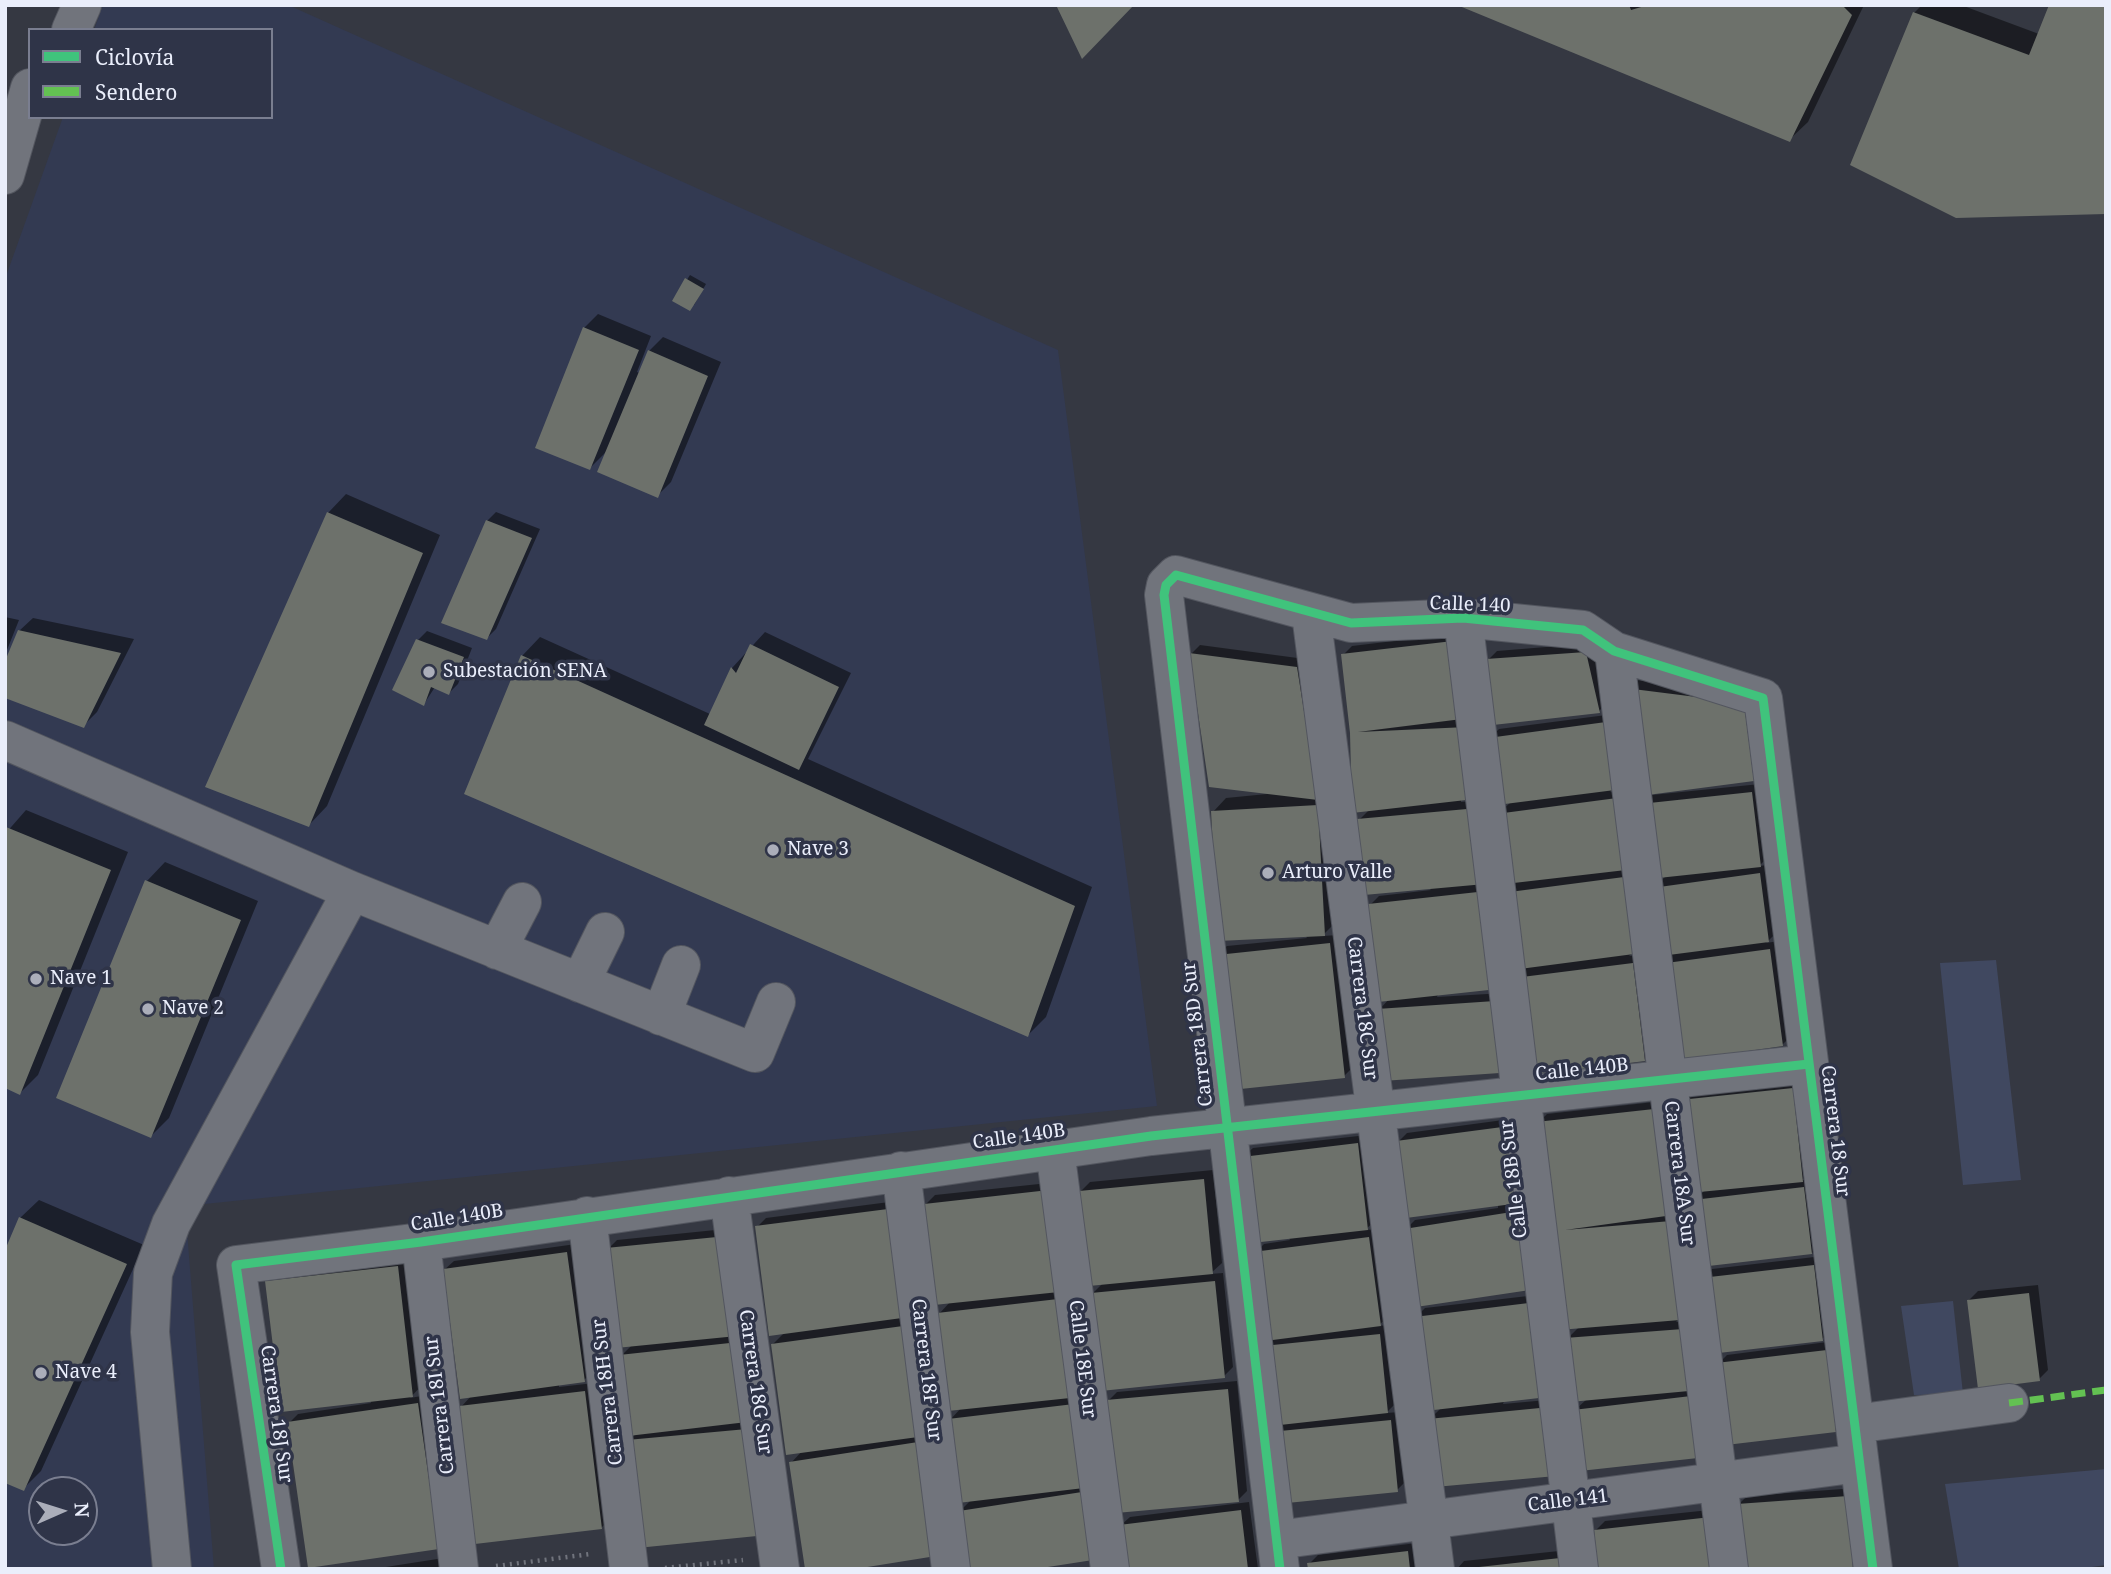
<!DOCTYPE html>
<meta charset="utf-8">
<style>
body{margin:0}
#map{position:relative;width:2111px;height:1574px;overflow:hidden;background:#353842;font-family:"Noto Serif",serif}
canvas{display:block}
.frame{position:absolute;inset:0;border:7px solid #eaeefb;pointer-events:none}
.legend{position:absolute;left:28px;top:28px;width:245px;height:91px;box-sizing:border-box;background:#2f3448;border:2px solid #7a7e90;margin:0;padding:9px 12px;list-style:none;font-size:21px;color:#eaeefb}
.legend li{display:flex;align-items:center;gap:14px;height:35px}
.legend b{width:35px;border:2px solid #7a7e90}
.north{position:absolute;left:28px;top:1476px;width:70px;height:70px;box-sizing:border-box;background:#2f3448;border:2px solid #7a7e90;border-radius:50%;rotate:87deg;font-size:19px;font-weight:700;line-height:28px;text-align:center;color:#eaeefb}
.north::after{content:'';display:block;margin:auto;width:24px;height:32px;background:#abaeba;clip-path:polygon(50% 0,100% 100%,50% 72%,0 100%)}
</style>
<div id="map">
<canvas width="2111" height="1574"></canvas>
<div class="frame"></div>
<ul class="legend">
<li><b style="height:9px;background:#40c37c"></b>Ciclovía</li>
<li><b style="height:9px;background:#63c152"></b>Sendero</li>
</ul>
<div class="north">N</div>
</div>
<script>
const context = document.querySelector('canvas').getContext('2d');
context.lineJoin = 'round';
function fillPath(path, color) { context.fillStyle = color; context.fill(path, 'evenodd'); }
const shape = rows => new Path2D(rows.map(r => 'M' + r).join(''));
function stroke(path, color, width, dash) { context.strokeStyle = color; context.lineWidth = width; context.lineCap = dash ? 'butt' : 'round'; context.setLineDash(dash || []); context.stroke(path); }
function label(font, color, halo, rows, align = 'center') {
  context.font = font + ' "Noto Serif",serif'; context.lineWidth = 7; context.setLineDash([]); context.textBaseline = 'middle'; context.strokeStyle = halo; context.fillStyle = color; for (const [text, x, y, turn = 0] of rows) {
    context.save(); context.translate(x, y); context.rotate((+turn || 0) * Math.PI / 180); context.textAlign = isNaN(turn) ? turn : align; if (halo) context.strokeText(text, 0, 0); context.fillText(text, 0, 0); context.restore();
  }
}
fillPath(shape([
 [103,5,288,5,1058,350,1157,1106,185,1206,214,1569,5,1569,5,279,63,117,271,117,271,30,94,30],
 [42,1490,84,1490,84,1532,42,1532]
]), '#333a52');
fillPath(shape([
 [1996,960,2021,1180,1963,1185,1940,963],
 [1953,1301,1963,1394,1914,1395,1901,1306],
 [2106,1469,2106,1565,2078,1569,1959,1569,1945,1484]
]), '#404860');
fillPath(shape([
 [1462,5,1864,5,1808,122,1789,140],
 [1922,5,1961,5,2039,34,2106,212,1914,13],
 [690,275,706,284,694,305,674,300],
 [598,314,651,336,637,372,640,373,649,351,663,337,721,362,671,482,657,496,607,451,590,468,584,328],
 [346,494,440,535,327,806,309,825,328,513],
 [496,512,540,529,496,629,487,638,487,521],
 [5,617,19,620,5,655],
 [33,618,134,639,97,712,83,726,19,631],
 [427,631,472,648,458,684,449,693,435,687,424,704,418,640],
 [765,632,851,673,808,759,1092,887,1046,1017,1028,1035,467,793,522,656,540,637,710,714,732,668],
 [1461,633,1461,802,1487,800,1494,873,1437,997,1504,993,1383,1079,1379,1010,1389,999,1370,905,1379,896,1431,890,1359,820,1369,810,1352,732,1343,655,1352,646],
 [1595,643,1608,702,1599,711,1488,660,1497,651],
 [1200,645,1305,659,1338,920,1322,936,1339,935,1353,1067,1344,1076,1218,955,1227,946,1307,938,1213,812,1226,798,1277,793,1191,654],
 [1636,680,1752,694,1762,770,1753,779,1642,794],
 [1614,714,1623,779,1610,792,1626,790,1642,944,1629,956,1642,955,1653,1051,1644,1060,1516,978,1527,967,1498,814,1511,802,1490,738,1499,729],
 [1760,784,1769,856,1759,866,1768,865,1778,931,1766,943,1779,941,1792,1035,1783,1044,1674,1060,1653,888,1666,876,1642,805,1652,795],
 [26,810,128,852,38,1075,20,1093,5,1087,5,834],
 [165,862,258,901,169,1118,151,1136,58,1097,147,881],
 [1801,1080,1811,1171,1802,1180,1813,1179,1821,1244,1812,1253,1695,1200,1705,1190,1681,1100,1690,1091],
 [1663,1101,1680,1213,1688,1309,1676,1322,1692,1320,1707,1447,1575,1410,1587,1399,1567,1339,1579,1327,1538,1123,1547,1114],
 [1518,1118,1538,1279,1406,1229,1415,1220,1498,1208,1498,1204,1398,1142,1407,1133],
 [1367,1135,1377,1219,1365,1230,1378,1229,1390,1315,1378,1326,1388,1325,1396,1403,1386,1413,1400,1412,1406,1481,1397,1490,1278,1502,1255,1253,1264,1244,1290,1240,1243,1157,1253,1148],
 [1213,1170,1222,1263,1210,1274,1223,1273,1233,1367,1224,1376,1093,1293,1104,1282,1081,1191,1090,1182],
 [1058,1182,1082,1396,1101,1549,960,1511,972,1499,950,1420,961,1408,939,1314,950,1302,926,1204,935,1195],
 [39,1200,144,1245,41,1471,23,1489,20,1218],
 [897,1201,911,1308,899,1319,911,1318,944,1545,791,1463,802,1451,773,1344,785,1332,757,1227,766,1218],
 [735,1228,765,1526,628,1441,637,1433,621,1356,632,1345,608,1249,617,1240],
 [576,1244,593,1371,584,1380,559,1384,559,1387,594,1383,610,1519,601,1528,461,1407,472,1395,444,1270,454,1261],
 [1823,1256,1831,1330,1822,1339,1703,1278,1712,1269],
 [406,1258,421,1386,410,1398,427,1395,447,1538,289,1423,298,1414,371,1403,370,1400,267,1282,276,1273],
 [2038,1285,2048,1370,2039,1379,1969,1300,1978,1291],
 [1545,1294,1503,1404,1558,1399,1565,1465,1430,1419,1441,1408,1416,1317,1425,1308],
 [1835,1341,1845,1422,1836,1431,1718,1364,1727,1355],
 [1237,1381,1247,1491,1238,1500,1108,1401,1117,1392],
 [1856,1488,1857,1569,1743,1569,1738,1505,1747,1496],
 [1249,1502,1258,1569,1126,1569,1120,1526,1130,1517],
 [1719,1509,1725,1569,1596,1530,1605,1521],
 [1417,1543,1420,1569,1310,1569,1309,1564,1318,1555],
 [1578,1549,1580,1569,1457,1569,1464,1561],
 [450,1557,452,1569,373,1569]
]), '#0007');
fillPath(shape([
 [1056,5,1134,5,1082,59],
 [1457,5,1629,5,1631,10,1648,5,1842,5,1852,15,1790,142],
 [2049,5,2106,5,2106,214,1956,218,1850,165,1913,12,2029,55],
 [685,278,704,289,690,311,672,301],
 [583,327,639,350,590,470,535,448],
 [648,350,708,376,658,498,597,472],
 [327,512,423,553,309,827,205,787],
 [486,520,532,538,487,640,441,623],
 [18,630,121,653,84,728,5,698,5,661],
 [416,639,464,657,449,695,431,687,424,706,392,690],
 [1453,641,1462,719,1358,732,1467,727,1475,799,1352,813,1350,733,1341,654],
 [750,644,839,687,799,770,704,725,731,667,736,673],
 [1586,652,1600,713,1493,725,1486,659],
 [1189,653,1297,667,1318,800,1209,787],
 [521,655,1075,906,1028,1037,464,794],
 [1625,688,1744,703,1754,781,1640,796],
 [1606,722,1615,790,1497,805,1488,738],
 [1752,792,1761,867,1649,879,1640,804],
 [1617,798,1626,870,1505,884,1496,814],
 [1318,805,1325,936,1218,941,1211,811],
 [1478,808,1485,884,1364,895,1357,819],
 [6,827,111,870,20,1095,5,1088],
 [1760,873,1769,942,1661,956,1652,888],
 [1624,877,1634,954,1512,970,1502,893],
 [145,880,241,920,151,1138,56,1098],
 [1487,891,1498,989,1378,1002,1368,904],
 [1330,943,1345,1078,1231,1090,1217,955],
 [1770,949,1783,1046,1672,1062,1659,964],
 [1633,963,1645,1061,1526,1076,1514,978],
 [1495,1001,1500,1073,1382,1081,1377,1009],
 [1793,1088,1803,1182,1689,1193,1680,1100],
 [1654,1109,1666,1216,1565,1230,1671,1221,1680,1320,1559,1330,1536,1122],
 [1510,1126,1520,1203,1406,1218,1396,1141],
 [1358,1143,1368,1230,1252,1243,1242,1157],
 [1204,1179,1213,1274,1089,1286,1079,1191],
 [1804,1187,1812,1254,1700,1267,1693,1200],
 [1049,1190,1059,1292,934,1305,924,1204],
 [888,1209,902,1318,769,1336,755,1226],
 [1518,1211,1530,1290,1416,1307,1404,1229],
 [19,1217,127,1264,24,1491,5,1483,5,1250],
 [727,1236,737,1336,616,1348,606,1248],
 [1369,1237,1381,1326,1265,1341,1253,1252],
 [567,1252,585,1382,460,1399,443,1269],
 [1814,1265,1823,1341,1710,1354,1701,1278],
 [398,1266,413,1397,281,1412,265,1281],
 [1215,1281,1225,1378,1101,1391,1091,1293],
 [2029,1293,2040,1381,1978,1389,1967,1300],
 [1058,1299,1070,1398,948,1411,937,1313],
 [1537,1302,1548,1397,1425,1411,1414,1317],
 [903,1326,918,1437,786,1455,771,1344],
 [1683,1329,1689,1391,1570,1402,1565,1338],
 [1380,1334,1388,1413,1271,1426,1263,1346],
 [739,1342,747,1422,628,1436,619,1355],
 [1827,1350,1836,1432,1726,1445,1716,1363],
 [1228,1389,1239,1502,1116,1513,1106,1400],
 [585,1391,602,1529,475,1544,459,1406],
 [1691,1396,1698,1458,1580,1471,1573,1410],
 [418,1403,439,1549,308,1568,287,1422],
 [1074,1404,1084,1488,958,1503,948,1419],
 [1550,1407,1556,1476,1435,1487,1428,1419],
 [1391,1420,1398,1492,1277,1504,1270,1432],
 [747,1429,757,1536,637,1548,627,1440],
 [918,1442,936,1556,855,1569,805,1569,789,1462],
 [1082,1492,1093,1560,1035,1569,967,1569,959,1511],
 [1848,1496,1853,1569,1741,1569,1737,1504],
 [1241,1510,1248,1569,1124,1569,1119,1525],
 [1711,1517,1716,1569,1598,1569,1594,1530],
 [1408,1551,1410,1569,1308,1569,1307,1563],
 [1569,1557,1570,1569,1479,1569,1479,1567]
]), '#6d716b');
const minor = shape([
 [71,30,82,5],
 [5,175,30,88],
 [1311,614,1435,1569],
 [1463,618,1579,1569],
 [1614,651,1729,1569],
 [5,740,352,891,755,1053,776,1002],
 [497,950,522,902],
 [580,983,605,932],
 [661,1016,681,965],
 [1055,1150,1110,1569],
 [901,1171,951,1569],
 [729,1196,780,1569],
 [587,1216,629,1569],
 [421,1242,459,1569],
 [1855,1424,2009,1403],
 [1277,1540,1859,1463],
 [172,1569,150,1332,153,1273,171,1224,352,891],
 [281,1569,236,1265,421,1242,1151,1136,1809,1064],
 [1280,1569,1164,595,1166,585,1176,575,1351,623,1463,618,1583,630,1614,651,1763,698,1873,1569]
]);
stroke(minor, '#53565f', 40);
stroke(shape([
 [496,1566,591,1554],
 [665,1568,743,1560]
]), '#71747d', 4.5, [2, 5]);
stroke(minor, '#71747c', 38);
stroke(shape([
 [2009,1403,2106,1390]
]), '#63c152', 7, [14, 7]);
stroke(shape([
 [281,1569,236,1265,421,1242,1151,1136,1809,1064],
 [1280,1569,1164,595,1166,585,1176,575,1351,623,1463,618,1583,630,1614,651,1763,698,1873,1569]
]), '#40c37c', 9);
for (const [x, y, r, color] of [
 [429,672,7,"#abaeba"],
 [773,850,7,"#abaeba"],
 [1268,873,7,"#abaeba"],
 [36,979,7,"#abaeba"],
 [148,1009,7,"#abaeba"],
 [41,1373,7,"#abaeba"]
]) { const dot = new Path2D(); dot.arc(x, y, r, 0, 2 * Math.PI); context.fillStyle = color; context.fill(dot); stroke(dot, '#2f3448', 2.5); }
label('19px', '#eaeefb', '#2f3448', [
 ["Calle 140",1470,605,2],
 ["Carrera 18C Sur",1362,1008,83],
 ["Carrera 18D Sur",1198,1034,-97],
 ["Calle 140B",1582,1070,-6],
 ["Carrera 18 Sur",1835,1131,83],
 ["Calle 140B",1019,1137,-8],
 ["Carrera 18A Sur",1679,1173,83],
 ["Calle 18B Sur",1514,1179,-97],
 ["Calle 140B",457,1218,-9],
 ["Calle 18E Sur",1082,1359,83],
 ["Carrera 18F Sur",926,1370,83],
 ["Carrera 18G Sur",755,1382,82],
 ["Carrera 18H Sur",608,1392,-97],
 ["Carrera 18I Sur",440,1405,-97],
 ["Carrera 18J Sur",276,1414,82],
 ["Calle 141",1568,1501,-7]
]);
label('19px', '#eaeefb', '#2f3448', [
 ["Subestación SENA",443,672],
 ["Nave 3",787,850],
 ["Arturo Valle",1282,873],
 ["Nave 1",50,979],
 ["Nave 2",162,1009],
 ["Nave 4",55,1373]
], 'left');
</script>
